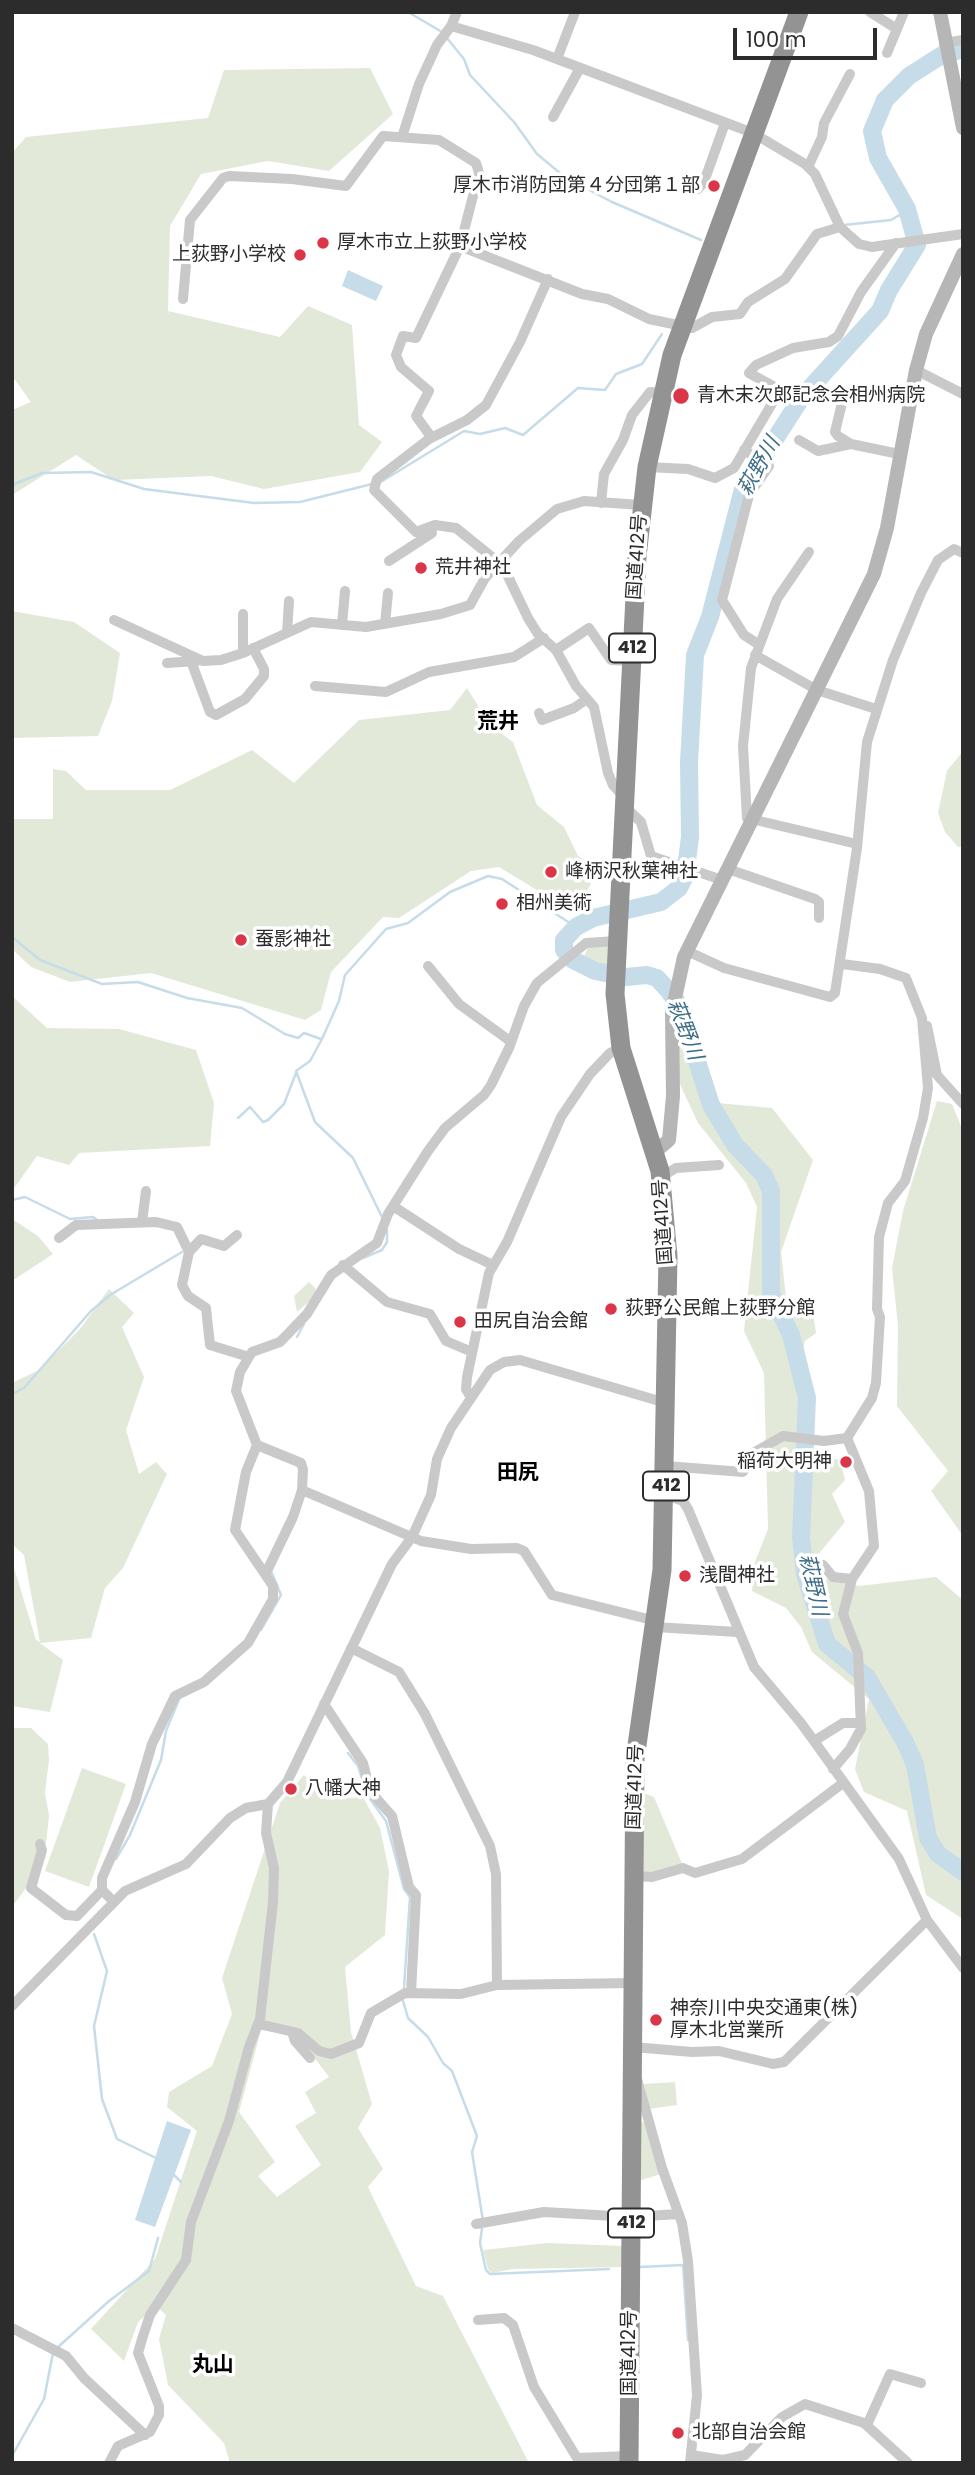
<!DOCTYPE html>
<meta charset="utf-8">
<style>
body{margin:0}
#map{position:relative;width:975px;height:2475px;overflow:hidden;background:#fff;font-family:Poppins,sans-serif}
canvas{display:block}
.frame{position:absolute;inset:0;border:14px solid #2c2c2c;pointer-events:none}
.scale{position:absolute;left:733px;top:28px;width:144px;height:32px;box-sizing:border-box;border:4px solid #2c2c2c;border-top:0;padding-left:9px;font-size:21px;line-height:24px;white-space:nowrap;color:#2c2c2c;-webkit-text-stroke:5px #fff;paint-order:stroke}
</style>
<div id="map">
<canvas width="975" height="2475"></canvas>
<div class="frame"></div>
<div class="scale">100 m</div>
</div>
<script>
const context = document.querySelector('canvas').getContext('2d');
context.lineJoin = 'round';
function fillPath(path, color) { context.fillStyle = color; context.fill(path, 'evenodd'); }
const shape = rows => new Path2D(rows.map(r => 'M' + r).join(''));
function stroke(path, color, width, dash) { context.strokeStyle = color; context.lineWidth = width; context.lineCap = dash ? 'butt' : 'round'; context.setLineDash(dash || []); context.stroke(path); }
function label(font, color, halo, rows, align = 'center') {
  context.font = font + ' Poppins,"Noto Sans JP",sans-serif'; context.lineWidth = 7; context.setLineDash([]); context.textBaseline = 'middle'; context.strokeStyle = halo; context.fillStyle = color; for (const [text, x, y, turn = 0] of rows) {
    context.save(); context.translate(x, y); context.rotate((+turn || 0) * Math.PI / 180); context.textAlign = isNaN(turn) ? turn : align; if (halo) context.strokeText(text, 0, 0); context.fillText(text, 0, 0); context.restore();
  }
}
fillPath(shape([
 [370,68,393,114,329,171,268,161,201,174,170,226,168,311,280,337,308,306,352,325,359,425,382,442,360,472,264,489,211,476,114,480,76,455,12,495,12,410,31,402,12,376,12,153,26,137,208,118,224,70],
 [12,611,74,622,120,653,112,701,98,736,12,738],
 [467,688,490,725,513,742,537,805,564,827,578,856,598,869,585,895,558,903,499,867,471,871,399,918,383,917,331,972,321,1010,305,1020,151,973,70,982,31,967,12,949,12,819,53,819,53,769,66,771,86,790,170,790,252,750,294,783,359,720,450,710],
 [963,751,963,847,958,847,945,832,938,813,947,771],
 [609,946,607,967,583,959,588,947],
 [12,996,47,1028,119,1029,196,1050,214,1103,210,1146,79,1153,69,1165,37,1156,12,1191],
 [679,1045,690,1060,696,1079,718,1103,772,1108,813,1160,781,1252,786,1298,812,1305,816,1333,805,1341,797,1383,813,1455,840,1460,845,1480,832,1494,845,1522,816,1557,822,1578,859,1586,936,1577,963,1600,963,1919,926,1895,907,1811,864,1792,855,1769,869,1699,812,1652,801,1627,786,1608,752,1591,755,1562,768,1529,764,1373,744,1331,757,1207,746,1183,698,1123,677,1078],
 [937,1101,952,1104,963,1131,963,1536,931,1491,948,1471,897,1406,898,1326,892,1268,903,1211],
 [12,1219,38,1236,53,1254,12,1281],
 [309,1282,316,1289,312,1299,297,1312,294,1296],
 [109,1289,134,1313,122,1327,144,1377,126,1430,139,1474,156,1462,167,1474,123,1568,105,1588,91,1638,40,1643,63,1660,50,1712,12,1706,12,1561,36,1640,40,1642,24,1555,12,1544,12,1383,39,1370,80,1329],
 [12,1728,31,1728,48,1744,49,1760,45,1792,49,1816,46,1843,26,1888,12,1907],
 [82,1768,126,1784,89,1887,45,1871],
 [304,1775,333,1799,363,1797,380,1828,389,1871,385,1935,345,1967,351,2032,372,2104,358,2128,383,2169,368,2187,416,2286,443,2296,529,2463,230,2463,224,2443,168,2385,159,2339,166,2315,156,2306,138,2322,124,2361,91,2329,155,2259,197,2131,167,2107,169,2092,212,2066,232,2014,222,1978,280,1803],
 [261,2030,298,2036,329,2077,305,2092,316,2113,295,2126,321,2165,277,2197,258,2176,275,2162,239,2112],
 [644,1793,654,1797,683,1866,652,1875,642,1872],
 [675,2082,677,2105,649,2109,644,2084],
 [640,2122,647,2123,661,2174,638,2181],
 [547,2243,623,2246,623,2267,513,2269,492,2273,488,2269,483,2250]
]), '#e2e9d9');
fillPath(shape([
 [348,270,383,286,376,301,342,286],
 [167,2121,191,2130,155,2227,135,2220]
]), '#c6dce8');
stroke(shape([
 [408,12,442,32],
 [446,37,464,59,470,75,514,122,537,154,566,178,612,202,701,240],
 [844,225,891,220,908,210],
 [379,483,464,431,480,434,505,428,523,435,578,388,605,390,616,374,642,364,662,334],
 [12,485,42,473,91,472,144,489,254,503,300,502,372,484],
 [12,937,40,960,102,984,138,982,187,998,242,1008,285,1034,298,1038,304,1033,321,1039],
 [238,1118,250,1107,263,1122,268,1120,284,1104,296,1073],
 [12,1200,25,1197,70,1219,93,1217,97,1220],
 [382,1217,353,1158,315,1122,296,1071,310,1061,322,1039,339,1001,345,975,386,929,408,923,450,892,488,876,502,879,576,927],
 [363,1258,382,1250,387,1242,387,1230],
 [297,1337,304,1324],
 [12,1394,24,1388,91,1311,110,1295,182,1252],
 [261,1630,281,1595,271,1571],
 [348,1753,358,1766,363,1782],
 [365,1792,386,1821,404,1889,410,1897,404,1988],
 [116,1859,130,1835,161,1760,166,1731,180,1697],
 [94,1934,107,1971,94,2026,102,2099,117,2139,156,2158],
 [403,2001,408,2018,428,2037,443,2063,452,2071,477,2136,472,2152,483,2221],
 [173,2174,181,2182],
 [482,2228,480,2243,486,2270,490,2274,609,2269],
 [639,2267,683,2265,688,2340],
 [57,2348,109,2301,149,2271,158,2238],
 [12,2456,44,2399,53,2353]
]), '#c6dce8', 2.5);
stroke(shape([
 [963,49,942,55,909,76,885,100,872,131,878,158,907,209,917,245,889,290,880,311,802,397,743,489,710,617,695,655,689,762,690,837,685,876,679,888,661,902,593,918,576,927,564,940,564,950,573,960,595,971,626,977,647,975,657,978,668,990,679,1005,711,1105,735,1145,764,1175,771,1191,771,1293,791,1335,807,1398,801,1537,805,1574,827,1644,867,1677,905,1742,915,1765,928,1838,938,1854,963,1872]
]), '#c6dce8', 18);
stroke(shape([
 [457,12,451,26,533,50,753,133,805,164,815,174,840,227,859,244,872,247,963,234],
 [870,12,897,29],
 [944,43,963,40],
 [887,53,904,12],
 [557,59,575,12],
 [553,117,580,68],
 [402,137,419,84,437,45,451,26],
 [808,167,822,137,824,123,850,74],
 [698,189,704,182,725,123],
 [183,299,190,220,223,178,229,176,292,179,346,186,383,136,439,140,476,163,479,173,460,246],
 [916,370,963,394],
 [853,391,842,403,835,432,838,436,851,444,899,454],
 [429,439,467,420,486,405,520,342,548,279],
 [799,440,818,451,851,444],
 [744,450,769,466,749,495,722,600,744,635,758,644],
 [647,467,688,469,715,478,734,468,780,390,749,373,756,365,793,348,829,342,838,336,861,292,896,243],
 [601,503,604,474,623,440,632,415,650,392,661,393],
 [809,552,777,599,751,668,743,746,747,818,857,844],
 [389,561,432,533],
 [114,620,203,661,221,660,243,653,311,622,366,627,441,614,470,605,485,578,519,541,557,509,584,501,641,505],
 [385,624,388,593],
 [342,625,345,591],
 [287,633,289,601],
 [556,650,589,628,611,660,632,661],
 [243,653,243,614],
 [755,655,817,690,876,709],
 [191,661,210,712,216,715,245,699,264,676,264,669,253,648],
 [167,663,197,661],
 [315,686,386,692,429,672,514,657,544,638],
 [539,713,542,720,574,708,587,699],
 [624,797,613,785,608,773,594,707,576,686,556,650,538,634,528,618,503,566,456,528,435,525,416,532,374,490,377,479,429,439,429,434,416,416,429,391,401,367,396,355,403,336,416,338,460,246,582,294,608,299,649,319,692,328,712,317,740,314,748,302,785,279,817,234,840,227],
 [624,806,641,822,651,856,722,880],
 [728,869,815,899,819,902,819,918],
 [687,951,724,968,830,997,835,993,857,848,867,742,893,660,921,593,938,560,954,549,963,553],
 [842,964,880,969,906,978,922,1018,928,1088,923,1118,905,1181,888,1203,879,1237,877,1309,880,1317,876,1383,872,1398,847,1438,869,1491,874,1546,852,1579],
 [428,966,459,1004,510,1041],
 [927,1026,937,1075,963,1104],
 [661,1177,676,1168,719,1165],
 [393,1206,459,1249,493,1265],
 [142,1222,146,1191],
 [59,1238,76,1225,156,1222,177,1227,189,1252,201,1239,224,1246,237,1235],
 [189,1252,182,1285,188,1296,206,1308,210,1345,249,1357],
 [343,1265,387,1302,430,1314,446,1341,472,1352],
 [470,1396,466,1389,467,1377,489,1273,507,1242,561,1117,590,1074,610,1053,621,1048],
 [257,1445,301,1463,303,1469,302,1490,293,1517,266,1573],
 [666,1466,743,1472,753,1453,783,1436,824,1441,847,1438],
 [302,1490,421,1541,471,1549,517,1548,524,1551,552,1595,656,1621],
 [666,1495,683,1501,688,1509,754,1667,801,1723,899,1859,927,1920,963,1968],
 [823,1565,833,1577,852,1579,843,1614,858,1653,861,1729,850,1749,833,1769],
 [655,1627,737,1632],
 [351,1648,399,1672,425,1714,490,1846,496,1874,497,1985,633,1983],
 [324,1704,363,1763,370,1791,392,1816,409,1887,416,1895,411,1993],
 [814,1741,843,1723,858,1723],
 [40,1844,42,1850,31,1888,66,1915,77,1916,102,1890],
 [634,1876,652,1877,683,1868,695,1873,742,1859,843,1783],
 [114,1902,102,1890,102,1878,135,1802,152,1744,175,1696,204,1682,248,1643,273,1599,273,1586,235,1530,246,1472,257,1445,236,1391,240,1372,252,1352,280,1342,307,1314,331,1275,377,1243,388,1214,428,1151,445,1128,484,1095,491,1085,509,1048,524,1006,537,983,586,943,617,941],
 [12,2006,125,1891,186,1864,230,1818,246,1808,268,1804,287,1782,392,1564,412,1537,431,1495,437,1459,451,1428,490,1370,504,1362,520,1360,666,1403],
 [259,2024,298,2033,319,2051,331,2054,359,2043,371,2013,405,1993,461,1994,497,1985],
 [292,2032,295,2041,310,2058],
 [633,2047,692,2052,719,2051,773,2064,784,2062,927,1920],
 [637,2079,662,2168,682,2223,688,2261,697,2395,690,2463],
 [476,2224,544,2212,631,2217,679,2214],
 [478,2320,504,2318,513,2325,534,2387,577,2458,629,2456],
 [12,2328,66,2356,84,2378,145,2435],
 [867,2425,890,2374,921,2383],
 [691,2455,723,2460,745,2455,782,2417,805,2404,864,2423,908,2463],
 [109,2463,118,2446,150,2432,159,2415,159,2406,138,2353,143,2336,150,2315,186,2260,191,2222,229,2121,249,2047,260,2019,273,1902,274,1868,266,1833,268,1804]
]), '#c9c9c9', 10);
stroke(shape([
 [940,12,963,128],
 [655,1152,669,1140,673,1096,672,1012,684,957,874,574,887,528,916,370,926,334,963,254]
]), '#b6b6b6', 14);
stroke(shape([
 [629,2463,635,1759,662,1570,668,1256,660,1171,621,1048,615,994,637,557,647,467,672,355,799,12]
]), '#939393', 19);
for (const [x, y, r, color] of [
 [714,186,7,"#db3647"],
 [323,243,7,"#db3647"],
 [300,255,7,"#db3647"],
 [681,396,9,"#db3647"],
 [421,568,7,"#db3647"],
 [551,872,7,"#db3647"],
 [502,904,7,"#db3647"],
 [241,940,7,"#db3647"],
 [611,1309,7,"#db3647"],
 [460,1322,7,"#db3647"],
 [846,1462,7,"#db3647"],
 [685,1576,7,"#db3647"],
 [291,1789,7,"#db3647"],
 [656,2020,7,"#db3647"],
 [678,2433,7,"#db3647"]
]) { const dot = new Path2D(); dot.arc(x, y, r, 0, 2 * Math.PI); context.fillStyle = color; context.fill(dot); stroke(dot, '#fff', 2.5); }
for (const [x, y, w] of [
 [632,648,46],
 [666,1486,46],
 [631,2223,46]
]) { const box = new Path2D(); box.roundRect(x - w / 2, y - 14.5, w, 29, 5); context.fillStyle = '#fff'; context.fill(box); stroke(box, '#2c2c2c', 2); }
label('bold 18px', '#2c2c2c', null, [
 ["412",632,648],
 ["412",666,1486],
 ["412",631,2223]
]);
label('19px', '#2c2c2c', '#fff', [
 ["厚木市消防団第４分団第１部",700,186,"right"],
 ["厚木市立上荻野小学校",337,243],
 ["上荻野小学校",286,255,"right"],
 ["青木末次郎記念会相州病院",697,396],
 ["荒井神社",435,568],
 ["峰柄沢秋葉神社",565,872],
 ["相州美術",516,904],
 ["蚕影神社",255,940],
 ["荻野公民館上荻野分館",625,1309],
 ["田尻自治会館",474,1322],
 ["稲荷大明神",832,1462,"right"],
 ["浅間神社",699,1576],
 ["八幡大神",305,1789],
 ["神奈川中央交通東(株)",670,2009],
 ["厚木北営業所",670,2031],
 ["北部自治会館",692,2433]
], 'left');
label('19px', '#2c2c2c', '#fff', [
 ["国道412号",638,557,-86],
 ["国道412号",664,1222,-94],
 ["国道412号",636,1787,-88],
 ["国道412号",630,2353,-90]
]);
label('italic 21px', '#3f6e88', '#fff', [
 ["萩野川",760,467,-61],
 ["萩野川",684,1030,69],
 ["萩野川",812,1585,77]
]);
label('bold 21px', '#000', '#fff', [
 ["荒井",498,723],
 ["田尻",518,1474],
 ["丸山",213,2366]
]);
</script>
